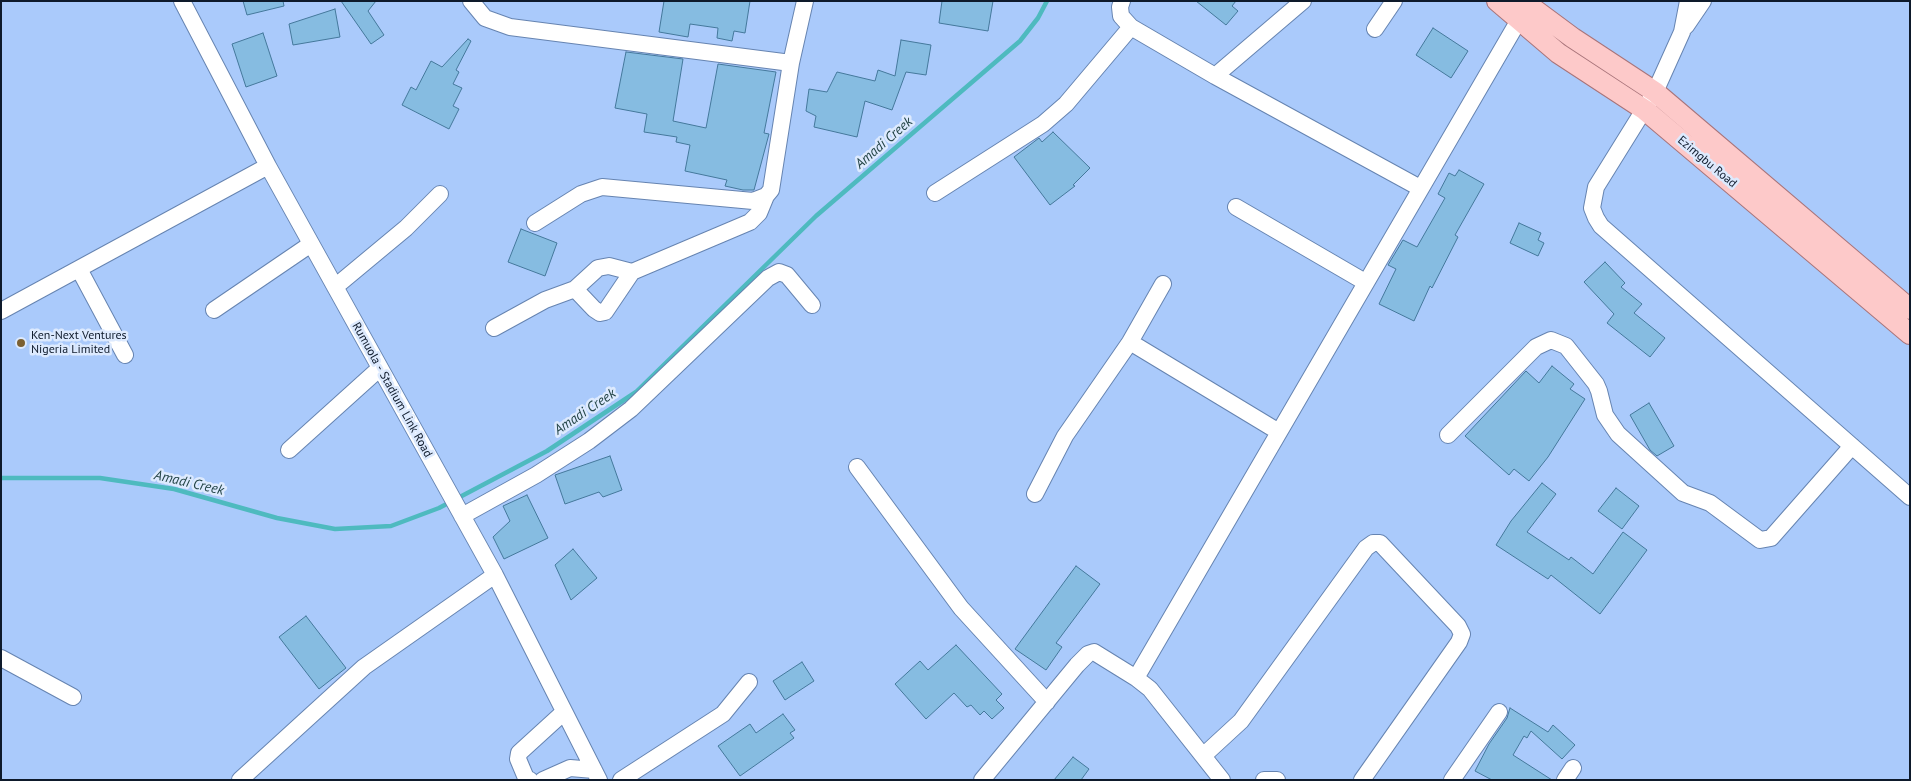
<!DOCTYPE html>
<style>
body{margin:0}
#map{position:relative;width:1911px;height:781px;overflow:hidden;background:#aacafb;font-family:"PT Sans",sans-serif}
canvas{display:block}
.frame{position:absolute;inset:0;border:2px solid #0e1a2b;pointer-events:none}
</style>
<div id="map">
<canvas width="1911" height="781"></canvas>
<div class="frame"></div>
</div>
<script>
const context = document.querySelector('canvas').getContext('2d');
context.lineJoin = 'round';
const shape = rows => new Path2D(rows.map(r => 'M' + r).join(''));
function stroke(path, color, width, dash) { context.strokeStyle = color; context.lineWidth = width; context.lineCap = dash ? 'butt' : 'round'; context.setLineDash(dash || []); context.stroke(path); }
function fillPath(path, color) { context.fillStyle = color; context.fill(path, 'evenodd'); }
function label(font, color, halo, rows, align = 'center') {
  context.font = font + ' "PT Sans",sans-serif'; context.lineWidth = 5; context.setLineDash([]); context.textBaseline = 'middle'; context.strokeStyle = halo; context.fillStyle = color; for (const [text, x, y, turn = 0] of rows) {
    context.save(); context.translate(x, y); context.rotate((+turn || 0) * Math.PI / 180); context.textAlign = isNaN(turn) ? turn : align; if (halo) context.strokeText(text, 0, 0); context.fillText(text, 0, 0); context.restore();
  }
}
stroke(shape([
 [1,478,100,478,174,489,277,518,335,529,391,526,439,508,547,451,636,392,816,216,1020,41,1038,18,1047,1]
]), '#4ebabf', 4.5);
const building = shape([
 [243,1,283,1,284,6,247,15,243,1],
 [341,1,376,1,368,11,384,35,371,44,341,1],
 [664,1,750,1,745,33,734,31,732,41,717,38,718,28,690,24,688,37,659,32,664,1],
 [942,1,993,1,988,31,939,23,942,1],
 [1196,1,1236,1,1232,6,1238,11,1226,25,1196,1],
 [335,9,340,37,293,45,289,24,335,9],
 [1433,28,1468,51,1451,78,1416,55,1433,28],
 [263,33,277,76,246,87,232,44,263,33],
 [468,39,471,41,456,70,459,72,453,84,462,88,453,106,459,109,449,129,402,105,411,87,416,90,431,61,442,67,468,39],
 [901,40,931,45,926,75,906,72,892,110,865,101,857,137,814,127,816,116,806,111,809,89,827,92,837,72,875,81,878,70,895,76,901,40],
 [626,52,683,59,673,121,706,128,718,64,776,72,764,133,769,134,754,190,743,190,725,186,727,180,685,171,690,145,676,142,677,137,644,132,647,114,615,108,626,52],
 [1053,132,1090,168,1073,185,1075,186,1050,205,1014,157,1039,138,1042,142,1053,132],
 [1459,170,1484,184,1455,235,1458,237,1432,288,1430,286,1414,321,1379,304,1396,269,1388,265,1403,240,1417,247,1445,198,1438,194,1449,173,1455,176,1459,170],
 [1519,223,1541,233,1538,240,1544,243,1538,256,1510,243,1519,223],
 [521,229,557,243,545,276,508,262,521,229],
 [1605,262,1625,283,1621,287,1642,304,1634,313,1665,338,1650,357,1607,323,1614,314,1584,282,1605,262],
 [1552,366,1574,384,1570,389,1585,399,1548,457,1529,481,1514,469,1509,475,1465,436,1526,371,1539,383,1552,366],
 [1649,403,1674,446,1657,456,1650,450,1630,415,1649,403],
 [610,456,622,490,603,497,599,492,565,504,555,475,610,456],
 [1542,483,1556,494,1527,532,1569,560,1571,557,1593,574,1623,532,1647,550,1600,614,1551,575,1548,579,1496,545,1511,521,1542,483],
 [1616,488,1639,506,1622,529,1598,511,1616,488],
 [527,495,548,538,504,559,493,537,510,521,503,506,527,495],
 [573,549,597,578,571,600,555,565,573,549],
 [1076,566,1100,584,1056,643,1062,647,1046,670,1015,649,1076,566],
 [306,616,346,668,319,689,279,637,306,616],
 [956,645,1002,694,996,700,1004,708,992,719,984,711,980,715,971,705,967,707,954,693,926,719,895,684,920,661,928,670,956,645],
 [802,662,814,681,785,700,773,681,802,662],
 [1510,708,1548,732,1553,725,1575,745,1562,759,1531,731,1527,738,1524,736,1513,755,1552,780,1492,780,1475,771,1489,744,1507,718,1510,708],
 [783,714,795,730,790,733,794,738,740,776,718,746,750,724,756,733,783,714],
 [1073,757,1089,769,1081,780,1054,780,1073,757]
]);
fillPath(building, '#86bce1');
stroke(building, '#44789b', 1);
const minor = shape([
 [182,1,268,166,495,575,599,780],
 [471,1,485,18,510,27,791,63],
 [1122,1,1120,7,1121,16,1131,27,1215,76,1420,188],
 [1688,1,1682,32,1655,92,1596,187,1592,208,1596,218,1601,226,1910,497],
 [1686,26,1703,1],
 [1375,29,1394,1],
 [1215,76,1303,1],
 [935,193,1043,124,1066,104,1131,27],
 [1236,207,1365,282],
 [535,223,581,194,602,187,753,201,766,196,771,190,791,63,805,1],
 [79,269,125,355],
 [335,287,406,228,440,194],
 [575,289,594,309,600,313,605,312,632,272],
 [214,310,311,244],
 [1,311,268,166],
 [494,328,545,300,575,289,598,268,609,266,632,272,750,222,759,213,766,196],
 [1130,342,1279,432],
 [1448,435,1536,347,1551,340,1566,346,1596,384,1599,391,1605,415,1618,434,1683,493,1710,503,1760,540,1771,538,1852,446],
 [289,450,380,368],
 [857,467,961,608,1047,702],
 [1035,494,1065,436,1130,342,1163,284],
 [462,516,536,475,589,441,631,409,768,278,779,272,787,275,812,305],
 [1,658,73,697],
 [1136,678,1519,20],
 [1203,756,1241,721,1366,548,1373,543,1380,543,1458,626,1462,634,1459,642,1362,780],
 [240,780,364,667,495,575],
 [530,780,526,778,518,759,519,753,564,712],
 [543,780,570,768,594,770],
 [621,780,723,714,749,682],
 [982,780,1077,665,1088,654,1094,652,1136,678,1150,689,1222,780],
 [1264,780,1277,780],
 [1452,780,1499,712],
 [1565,780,1573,768]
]);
const major = shape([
 [1497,1,1558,53,1645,110,1910,334],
 [1523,1,1573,38,1655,92,1910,309]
]);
stroke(minor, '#6684b1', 18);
stroke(major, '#a8747a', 22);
stroke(minor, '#fff', 16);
stroke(major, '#fdc9c9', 20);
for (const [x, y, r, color] of [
 [21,343,5,"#7b6032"]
]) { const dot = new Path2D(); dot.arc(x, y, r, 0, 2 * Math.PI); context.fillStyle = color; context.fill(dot); stroke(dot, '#ddeafe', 2); }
label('12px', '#0e1a2b', '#ddeafe', [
 ["Ezimgbu Road",1707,162,40],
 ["Rumuola - Stadium Link Road",392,390,61]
]);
label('12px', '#0e1a2b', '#ddeafe', [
 ["Ken-Next Ventures",31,336],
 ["Nigeria Limited",31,350]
], 'left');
label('italic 14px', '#234446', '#ddeafe', [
 ["Amadi Creek",884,143,-41],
 ["Amadi Creek",585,412,-34],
 ["Amadi Creek",189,483,13]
]);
</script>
